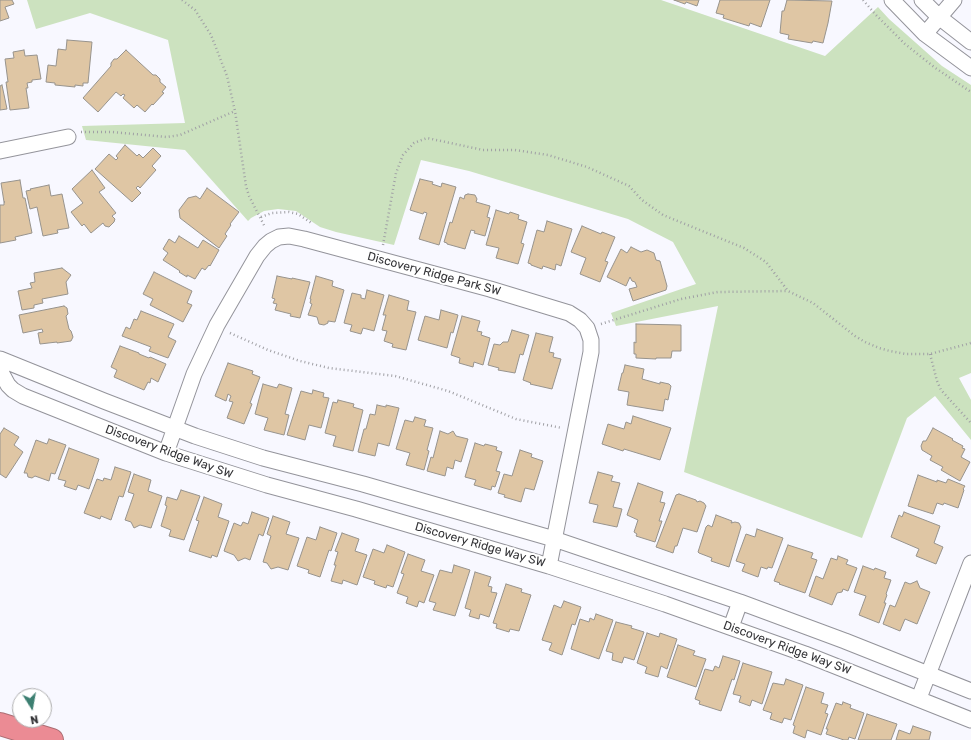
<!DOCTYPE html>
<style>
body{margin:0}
#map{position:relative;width:971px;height:740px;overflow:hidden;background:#f8f8ff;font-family:Rubik,sans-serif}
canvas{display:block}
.north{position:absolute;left:12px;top:688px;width:40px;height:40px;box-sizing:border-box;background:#fff;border:1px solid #aeaeaf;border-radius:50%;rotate:169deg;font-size:11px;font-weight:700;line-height:16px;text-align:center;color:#343437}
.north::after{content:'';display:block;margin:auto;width:14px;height:18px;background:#3c7f71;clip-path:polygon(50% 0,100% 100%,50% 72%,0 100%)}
</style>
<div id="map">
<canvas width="971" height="740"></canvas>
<div class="north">N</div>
</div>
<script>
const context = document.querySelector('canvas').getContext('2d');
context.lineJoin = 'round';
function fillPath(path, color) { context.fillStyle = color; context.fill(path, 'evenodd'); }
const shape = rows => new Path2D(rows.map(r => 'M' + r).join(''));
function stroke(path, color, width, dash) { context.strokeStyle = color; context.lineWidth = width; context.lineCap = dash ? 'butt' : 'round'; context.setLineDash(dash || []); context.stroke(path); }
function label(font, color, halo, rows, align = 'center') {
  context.font = font + ' Rubik,sans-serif'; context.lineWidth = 4; context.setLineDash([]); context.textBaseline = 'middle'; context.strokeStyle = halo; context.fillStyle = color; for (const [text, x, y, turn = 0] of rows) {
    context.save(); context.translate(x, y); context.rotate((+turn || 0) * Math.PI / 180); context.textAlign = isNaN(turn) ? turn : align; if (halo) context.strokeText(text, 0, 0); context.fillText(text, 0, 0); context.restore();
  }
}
fillPath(shape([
 [27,0,661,0,825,56,878,7,889,19,942,66,971,85,971,373,959,378,971,400,971,440,935,396,907,418,862,538,684,472,718,306,616,326,611,313,696,284,673,242,628,219,469,171,421,160,394,245,336,232,320,227,296,211,278,209,264,211,251,218,248,221,185,150,86,140,82,126,185,123,168,40,90,13,36,29]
]), '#cce2bf');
const building = shape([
 [0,0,12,0,14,4,5,7,9,18,0,21,0,0],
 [674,0,699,0,697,6,686,2,685,4,674,0],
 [720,0,770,0,761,27,750,23,749,26,723,18,724,15,716,13,720,0],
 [787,0,832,1,828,23,823,43,813,41,812,43,788,39,789,35,780,33,782,11,784,11,787,0],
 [67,40,92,42,88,83,83,83,83,86,75,85,75,87,55,85,55,83,46,82,48,65,56,66,58,49,66,50,67,40],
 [24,50,25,56,37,55,41,79,32,80,32,82,27,83,28,88,26,88,29,108,10,110,6,82,8,82,5,59,14,58,13,52,24,50],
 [126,50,153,75,156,75,160,79,160,82,166,87,162,92,164,93,153,105,152,104,145,112,137,105,134,108,123,98,125,95,123,94,121,96,116,92,98,112,83,98,111,66,111,63,114,59,117,59,126,50],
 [2,85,7,109,0,110,0,86,2,85],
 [125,145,137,156,139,154,143,158,153,148,161,156,152,166,156,170,140,188,138,186,136,188,141,193,132,202,95,169,109,154,116,160,118,158,116,156,125,145],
 [92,170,105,188,99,192,116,213,112,216,115,219,114,222,109,227,105,226,103,223,91,233,84,224,82,226,71,212,83,203,72,189,92,170],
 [420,179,433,182,432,184,441,187,442,183,456,187,439,245,419,239,427,213,424,212,423,214,410,210,420,179],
 [20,180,23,198,25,198,32,233,15,237,16,240,0,243,0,205,4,205,4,202,5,202,4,202,1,183,20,180],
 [49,185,51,196,62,194,69,228,57,230,58,233,43,236,37,207,30,209,26,191,31,190,30,189,49,185],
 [207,188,239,212,230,224,231,225,225,234,227,236,219,248,180,218,179,210,188,198,196,196,200,199,207,188],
 [468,194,475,195,477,199,476,202,490,206,487,217,490,218,485,236,474,233,475,231,471,230,465,249,447,244,447,243,444,242,450,222,452,223,460,197,464,199,465,195,468,194],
 [496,210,509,214,510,212,519,215,518,219,527,222,521,243,524,244,518,264,496,258,499,248,486,245,496,210],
 [547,221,572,229,561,266,556,264,555,270,543,266,542,269,531,265,531,264,528,263,537,230,544,232,547,221],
 [582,226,601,234,602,232,615,237,605,261,608,262,600,282,580,274,586,258,571,252,582,226],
 [179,236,198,248,203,240,219,250,210,266,209,265,205,270,202,268,195,279,187,275,187,277,179,272,180,271,163,260,168,253,163,249,169,239,175,243,179,236],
 [631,247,641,252,647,250,654,253,656,260,660,261,667,286,666,290,633,301,629,289,637,287,635,282,632,281,630,277,626,286,607,277,621,249,627,253,631,247],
 [62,268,71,275,66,282,68,294,42,299,43,303,34,305,34,308,22,310,18,291,32,288,30,283,35,282,34,273,62,268],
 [154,272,192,291,187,303,192,305,183,322,150,305,153,299,143,294,154,272],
 [277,276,292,279,292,278,310,282,300,318,290,316,291,314,275,310,277,304,273,303,275,299,272,298,277,276],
 [316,276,333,281,332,286,344,290,335,322,328,321,328,323,324,325,319,324,317,317,308,315,312,304,310,303,311,299,310,299,316,276],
 [367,290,384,295,374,331,363,328,361,334,350,331,352,325,344,323,352,293,361,295,361,298,365,299,367,290],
 [389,295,409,301,407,310,416,312,406,350,392,347,393,344,384,341,387,331,382,330,386,315,383,315,389,295],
 [64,306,67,308,68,314,66,316,69,329,71,331,73,337,71,341,57,343,57,342,40,344,38,333,43,332,42,329,23,333,19,315,64,306],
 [441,310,458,315,453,333,451,332,447,348,418,340,425,316,439,320,441,310],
 [141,311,174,324,168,337,176,341,168,358,149,351,151,347,122,336,126,327,130,329,134,319,137,320,141,311],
 [462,316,480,321,477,331,482,332,481,335,490,338,483,365,474,362,473,367,459,363,460,358,451,355,462,316],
 [636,324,681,325,681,351,672,351,671,358,656,358,656,359,636,358,636,354,634,354,634,342,636,343,636,324],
 [512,330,529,335,523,355,520,354,515,373,498,370,499,368,488,365,494,344,500,345,503,342,508,342,512,330],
 [536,333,553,337,549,352,554,353,553,357,561,359,552,389,530,384,531,383,523,380,536,333],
 [120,346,139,353,139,354,149,358,150,357,166,364,158,382,151,378,150,383,148,382,144,390,114,377,117,370,111,367,120,346],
 [228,363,253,371,252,374,260,377,250,403,252,404,244,424,227,418,233,402,229,401,231,396,228,394,226,401,215,396,228,363],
 [625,365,644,369,642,379,660,384,660,382,669,384,671,386,668,400,665,399,663,411,627,405,629,392,618,390,622,373,623,373,625,365],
 [263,384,277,388,279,384,292,388,285,414,289,415,284,435,264,430,268,418,255,414,263,384],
 [313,390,324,393,323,397,329,398,321,428,309,425,305,440,287,435,301,391,312,394,313,390],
 [338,400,354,404,353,407,363,410,353,451,333,446,336,436,325,433,333,402,337,403,338,400],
 [377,405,386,407,386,405,399,408,389,446,378,443,375,456,358,452,364,429,366,429,370,414,375,415,377,405],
 [633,416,671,428,660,460,624,449,623,451,602,444,608,424,624,429,626,422,631,424,633,416],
 [415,417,426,420,424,426,433,428,427,450,429,451,424,470,406,465,410,453,396,449,405,420,413,422,415,417],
 [4,428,19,437,14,445,23,452,6,478,0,474,0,434,4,428],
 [933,428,953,439,952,440,963,446,962,448,965,449,961,457,970,462,960,481,941,470,943,467,930,460,932,456,922,450,921,446,923,441,926,441,933,428],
 [440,431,448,434,453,431,456,436,468,439,461,462,455,460,453,469,447,467,445,476,427,471,431,457,433,458,440,431],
 [49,439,66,445,55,474,51,473,49,481,35,476,32,478,28,477,27,473,24,473,36,440,47,444,49,439],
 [475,443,484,446,485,444,497,447,496,450,502,452,496,471,500,472,495,487,492,486,491,490,474,485,476,480,465,477,475,443],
 [69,448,99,459,89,489,78,485,76,490,64,486,66,481,58,479,69,448],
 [520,450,532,454,531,457,543,461,534,490,525,488,521,502,504,497,505,495,498,493,504,474,512,476,520,450],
 [115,467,131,472,123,497,119,496,111,520,101,516,100,519,84,513,97,479,103,481,104,478,111,480,115,467],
 [598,472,613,476,611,481,620,483,613,507,622,509,617,527,593,522,598,505,589,503,598,472],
 [134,474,151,480,148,491,162,496,151,528,140,525,134,528,131,522,125,520,134,494,128,492,134,474],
 [918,475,937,482,937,480,946,483,948,479,965,486,963,489,964,490,958,508,944,503,943,505,937,503,933,514,908,506,918,475],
 [638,483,663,492,660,502,665,503,659,521,662,521,655,542,636,536,637,534,634,532,638,520,627,515,638,483],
 [181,490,200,496,184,540,169,536,171,530,161,526,167,506,165,505,167,497,177,500,181,490],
 [679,494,696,500,697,502,700,501,704,503,706,506,697,532,683,528,677,546,675,546,673,553,656,547,676,495,679,494],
 [204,497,222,504,218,517,229,521,217,557,212,555,211,558,189,551,199,521,196,520,204,497],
 [252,512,269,518,263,536,259,534,250,560,245,558,238,561,234,555,224,551,225,548,234,523,241,526,243,522,248,524,252,512],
 [904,512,940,526,934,543,943,547,936,564,916,556,919,549,891,537,899,515,902,517,904,512],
 [716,515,732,521,731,523,735,522,739,523,741,527,729,567,711,561,712,558,699,553,698,552,706,527,708,525,712,527,716,515],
 [273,516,290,522,286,534,299,538,288,570,278,567,271,569,267,563,263,562,271,536,267,534,273,516],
 [320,527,337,533,331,551,329,550,320,577,308,573,309,570,297,566,307,537,316,540,320,527],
 [757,529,783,538,772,568,768,567,767,569,761,567,758,577,742,571,745,564,736,561,746,534,755,537,757,529],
 [342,533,359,539,355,551,367,555,357,585,343,580,342,584,331,581,336,565,334,565,338,552,335,551,342,533],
 [387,545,405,552,393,587,387,585,386,588,374,584,375,581,363,577,373,549,384,553,387,545],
 [788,545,813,553,811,558,817,560,805,593,779,584,780,583,774,581,788,545],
 [408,554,425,560,421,571,434,575,424,603,419,601,417,607,406,603,408,597,397,593,404,574,401,573,408,554],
 [838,556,848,560,846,564,857,568,848,591,843,589,842,592,837,593,832,605,809,596,816,576,823,579,831,558,837,560,838,556],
 [454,565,470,570,455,616,433,610,436,603,429,601,440,570,452,573,454,565],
 [863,566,874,570,875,568,886,572,884,578,891,580,886,594,887,595,884,603,886,603,879,623,859,615,866,596,854,592,863,566],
 [475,572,491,577,488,586,492,587,491,592,497,593,489,617,480,614,479,619,469,616,471,610,465,608,475,572],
 [917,581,920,588,930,592,917,624,905,619,900,631,883,624,890,605,895,607,905,582,910,584,917,581],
 [506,584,522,589,521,592,531,595,519,631,510,629,509,632,496,628,497,624,493,623,506,584],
 [564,601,581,607,575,625,572,624,562,655,549,650,552,643,542,640,554,605,561,608,564,601],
 [596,614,613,620,599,659,571,649,580,619,589,622,590,618,594,620,596,614],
 [616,622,632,626,631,628,644,632,634,660,624,657,622,663,612,660,613,653,606,651,616,622],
 [647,633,659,637,660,633,677,639,667,669,661,666,658,677,645,673,647,667,637,663,647,633],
 [678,645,695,651,693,655,706,659,696,687,667,677,678,645],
 [723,656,740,661,734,680,732,679,721,711,699,704,700,701,695,699,705,669,713,671,715,666,719,668,723,656],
 [743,663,772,672,762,704,752,700,750,706,739,702,741,696,733,694,743,663],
 [786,679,803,685,791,720,784,718,782,723,770,719,772,713,763,710,773,683,784,685,786,679],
 [806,687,824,693,821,703,828,705,825,713,828,714,821,735,807,730,805,738,793,733,795,726,793,725,806,687],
 [843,702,851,705,850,708,864,713,855,739,849,737,848,740,844,740,826,734,828,729,826,729,836,703,842,705,843,702],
 [867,714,897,724,891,740,858,740,867,714],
 [913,726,931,732,929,740,896,740,899,730,910,734,913,726]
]);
fillPath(building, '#dfc6a4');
stroke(building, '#97938d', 1);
const street = shape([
 [892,0,925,34,971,68],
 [922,0,939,17,971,42],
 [925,34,954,0],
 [0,151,68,137],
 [0,359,104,401,195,436,263,458,363,484,554,539,740,602,845,641,971,691],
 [0,364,1,372,8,385,13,390,23,396,166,453,267,485,356,509,549,566,665,604,805,654,971,720],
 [166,453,194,374,217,325,257,256,265,246,271,241,279,237,289,236,304,239,490,289,569,313,580,320,587,328,591,340,591,352,549,566],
 [731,627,740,602],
 [919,698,971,563]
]);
const highway = shape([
 [0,724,52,740]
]);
stroke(street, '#94949b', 17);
stroke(highway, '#ab6d73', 24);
stroke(shape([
 [182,0,195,10,211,35,227,76,235,111,246,186,249,196,265,227],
 [863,0,876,15,905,44,934,67,971,92],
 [81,132,112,132,167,137,180,135,235,111],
 [261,217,272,213,289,212,298,214,313,224],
 [383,245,396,173,403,155,414,143,427,138,483,150,515,150,548,155,587,167,629,186,642,200,663,215,744,248,766,262,788,291,813,303,855,336,865,342,879,348,890,351,906,354,930,354,971,343],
 [601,324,681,299,718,292,787,291],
 [230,333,268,350,300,361,329,368,395,376,448,391,516,419,562,428],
 [930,354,937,381,941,390,971,423]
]), '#a0a0a5', 2.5, [1, 3]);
stroke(street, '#fff', 15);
stroke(highway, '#eb8b94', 22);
label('12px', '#343437', '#fff', [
 ["Discovery Ridge Park SW",434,274,15],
 ["Discovery Ridge Way SW",169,452,20],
 ["Discovery Ridge Way SW",480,545,16],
 ["Discovery Ridge Way SW",787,648,20]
]);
</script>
